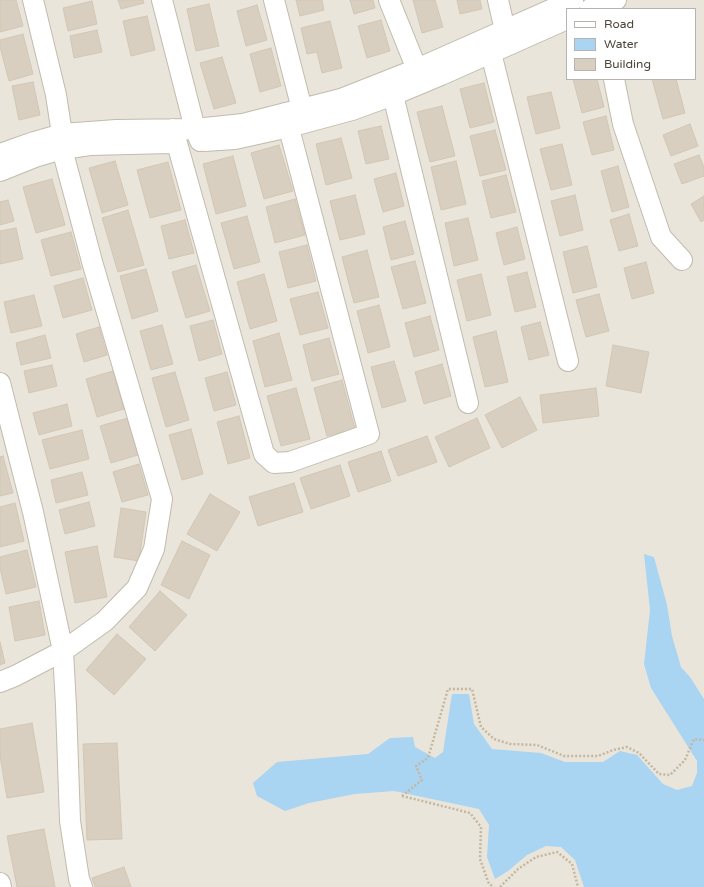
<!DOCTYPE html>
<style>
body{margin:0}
#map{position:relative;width:704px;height:887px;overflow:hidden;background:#f6f3ec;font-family:"Varela Round",sans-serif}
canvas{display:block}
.legend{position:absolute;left:566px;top:8px;width:130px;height:72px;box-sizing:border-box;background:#fff;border:1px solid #b7b4b0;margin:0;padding:5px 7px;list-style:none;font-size:12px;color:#4b4439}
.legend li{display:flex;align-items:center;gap:8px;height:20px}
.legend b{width:20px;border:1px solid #b7b4b0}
</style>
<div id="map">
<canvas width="704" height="887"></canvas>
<ul class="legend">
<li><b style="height:5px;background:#fff"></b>Road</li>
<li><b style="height:11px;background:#a9d4f2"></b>Water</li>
<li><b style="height:11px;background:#d8cfc1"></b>Building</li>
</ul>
</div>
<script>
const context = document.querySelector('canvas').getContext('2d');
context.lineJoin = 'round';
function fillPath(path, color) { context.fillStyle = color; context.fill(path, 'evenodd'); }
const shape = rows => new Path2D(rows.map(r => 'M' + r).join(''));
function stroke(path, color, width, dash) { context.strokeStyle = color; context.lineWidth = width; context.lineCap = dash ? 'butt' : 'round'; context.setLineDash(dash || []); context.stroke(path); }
fillPath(shape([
 [0,0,704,0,704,887,0,887],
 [567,9,695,9,695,79,567,79]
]), '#eae5da');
fillPath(shape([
 [644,554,654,557,667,605,672,636,681,667,690,677,704,699,704,887,584,887,575,860,561,847,546,846,527,855,508,871,495,879,487,857,489,825,479,809,394,791,355,794,309,803,285,811,257,796,253,783,277,762,368,754,390,738,413,737,415,747,435,758,443,752,452,694,469,694,474,724,492,749,541,753,565,762,603,762,620,751,637,755,663,784,677,790,692,786,697,773,697,761,651,688,644,664,650,610]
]), '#a9d4f2');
const building = shape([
 [0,0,16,0,23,26,0,32,0,0],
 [118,0,143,0,144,3,121,9,118,0],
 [296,0,322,0,324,10,300,16,296,0],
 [350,0,373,0,375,8,354,14,350,0],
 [413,0,435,0,443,27,422,33,413,0],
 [457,0,480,0,482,9,460,14,457,0],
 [92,1,97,24,68,31,63,8,92,1],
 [209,4,219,46,196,51,187,9,209,4],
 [257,5,267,40,246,46,237,11,257,5],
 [147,16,155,50,131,56,123,21,147,16],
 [381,20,390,51,367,58,358,26,381,20],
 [330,21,342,68,322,73,317,52,307,54,301,28,330,21],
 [97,30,102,52,74,58,70,36,97,30],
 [23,34,33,74,9,81,0,47,0,40,23,34],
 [271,48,281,86,260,92,250,54,271,48],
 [222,57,236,103,214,109,200,63,222,57],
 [573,79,597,79,604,107,582,113,573,79],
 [652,79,676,79,685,113,663,119,652,79],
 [33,82,40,115,19,120,12,86,33,82],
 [484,83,494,122,470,128,460,89,484,83],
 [551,92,560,128,536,134,527,97,551,92],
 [442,106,455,156,430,162,417,112,442,106],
 [606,116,614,150,592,155,583,122,606,116],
 [690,124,698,146,671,156,663,135,690,124],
 [381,126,389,159,366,164,358,131,381,126],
 [495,130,506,170,480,176,470,136,495,130],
 [341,138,352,178,326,185,316,144,341,138],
 [562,144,572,185,551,190,540,149,562,144],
 [279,145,293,191,264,199,251,153,279,145],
 [699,155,704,167,704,176,682,184,674,164,699,155],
 [233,156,246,206,216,214,203,164,233,156],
 [115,161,128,205,102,213,89,168,115,161],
 [456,161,466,204,441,210,431,167,456,161],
 [168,162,181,210,150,218,137,170,168,162],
 [618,166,629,207,612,212,601,171,618,166],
 [396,173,404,206,383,212,374,179,396,173],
 [506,175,516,212,491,218,482,181,506,175],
 [52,179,65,225,36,233,23,187,52,179],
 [355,195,365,234,340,240,330,201,355,195],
 [575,195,583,230,560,236,551,201,575,195],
 [704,196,704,220,701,222,691,204,704,196],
 [295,199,305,235,275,243,266,207,295,199],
 [8,200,14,221,0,225,0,202,8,200],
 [128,210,144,265,118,272,102,218,128,210],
 [629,214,638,246,619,251,610,220,629,214],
 [247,216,260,262,234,269,221,223,247,216],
 [468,218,478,260,454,266,445,223,468,218],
 [185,220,194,253,169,259,161,226,185,220],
 [405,221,414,254,391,260,383,227,405,221],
 [517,227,525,259,504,265,496,233,517,227],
 [16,228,23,259,0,264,0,231,16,228],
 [71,232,81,269,51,276,41,240,71,232],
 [307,245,316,281,288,288,279,252,307,245],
 [587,246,597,287,573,293,563,252,587,246],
 [367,250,379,297,354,303,342,257,367,250],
 [415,261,426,303,403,309,391,267,415,261],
 [646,262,654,293,632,299,624,268,646,262],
 [196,265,210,311,186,318,172,272,196,265],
 [146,269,158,311,132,319,120,276,146,269],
 [527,272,536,307,515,312,507,277,527,272],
 [264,274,277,321,250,329,237,282,264,274],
 [481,274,491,315,467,321,457,280,481,274],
 [83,278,92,310,63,318,54,286,83,278],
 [318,292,328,328,300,335,290,299,318,292],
 [599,294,609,331,586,337,576,300,599,294],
 [34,295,42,326,11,333,4,302,34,295],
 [379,305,390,347,368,353,357,311,379,305],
 [430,316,439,350,414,357,405,323,430,316],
 [213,320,222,354,199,361,190,326,213,320],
 [540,322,549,355,529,360,521,327,540,322],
 [162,325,173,364,151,370,140,331,162,325],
 [99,327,107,355,84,362,76,334,99,327],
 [496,331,508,382,485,387,473,337,496,331],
 [279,333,292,380,265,387,253,341,279,333],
 [45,335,51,358,21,365,16,343,45,335],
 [329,338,339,374,312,381,303,345,329,338],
 [613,345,649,352,641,393,606,386,613,345],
 [394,361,406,401,382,408,371,367,394,361],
 [442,364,451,396,424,404,415,372,442,364],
 [52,365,57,386,29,393,24,371,52,365],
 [113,371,124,409,97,417,86,379,113,371],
 [175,372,189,420,166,427,152,378,175,372],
 [227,372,236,405,214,411,205,378,227,372],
 [342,380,355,429,327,436,314,388,342,380],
 [296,388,310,439,281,446,267,396,296,388],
 [596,388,599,416,543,423,540,395,596,388],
 [520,397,537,430,502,448,485,415,520,397],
 [67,404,72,426,39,435,33,413,67,404],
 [239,416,250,458,228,464,217,422,239,416],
 [128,418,138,455,111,463,100,426,128,418],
 [477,418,490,448,449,467,435,437,477,418],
 [191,429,203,474,182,480,169,435,191,429],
 [82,430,89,459,50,469,42,440,82,430],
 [427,436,437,462,398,476,388,450,427,436],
 [381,451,391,481,358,492,348,462,381,451],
 [3,456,13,493,0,496,0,457,3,456],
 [139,464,148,495,122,502,113,472,139,464],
 [340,465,350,496,311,509,300,478,340,465],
 [82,472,88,495,56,503,51,480,82,472],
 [294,483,303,512,258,526,249,497,294,483],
 [210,494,240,512,217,551,187,534,210,494],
 [89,502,95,526,65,534,59,510,89,502],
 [15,503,24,541,0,547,0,507,15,503],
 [121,508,146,512,139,561,114,557,121,508],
 [182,541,210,555,189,599,161,585,182,541],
 [97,546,107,597,75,603,65,552,97,546],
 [27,550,36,587,6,594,0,568,0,557,27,550],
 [160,591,187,615,155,651,129,627,160,591],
 [39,601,45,635,15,641,9,607,39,601],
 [117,634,146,659,114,695,86,670,117,634],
 [0,642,5,663,0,665,0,642],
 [32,723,44,792,7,798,0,756,0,729,32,723],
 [117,743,122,839,87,840,83,744,117,743],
 [44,829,55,887,17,887,7,836,44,829],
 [124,867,131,887,95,887,92,878,124,867]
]);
fillPath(building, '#d8cfc1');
stroke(building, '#d3c7b4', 1);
const minor = shape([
 [33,0,56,95,62,134,62,149,93,265,162,499,154,549,137,588,105,621,63,651,66,706,70,821,79,879,82,887],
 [162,0,195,129,200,141],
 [274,0,305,121],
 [389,0,422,82],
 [498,0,508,43],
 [590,9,616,0],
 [486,41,491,53,568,361],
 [614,79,623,124,661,237,682,260],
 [387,83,393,95,468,403],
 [173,129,264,454,274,463,290,462,369,434,285,113],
 [204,141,235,139,289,127,352,110,393,95,441,75,567,19],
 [0,154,34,142,62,134,116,130,195,129,243,124,341,99,417,69,573,0],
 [0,171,35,157,62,149,90,145,170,143],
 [0,383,33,512,63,651,15,676,0,682],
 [0,883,1,887]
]);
stroke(minor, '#c2bbae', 22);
stroke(shape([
 [402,796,422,780,416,766,428,758,448,689,472,689,481,727,494,739,510,744,537,745,564,756,598,756,613,750,627,747,639,753,659,774,670,775,685,760,694,739,704,740],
 [402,796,470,813,481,827,480,859,489,884,494,887],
 [500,887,518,869,536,857,557,852,572,864,578,887]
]), '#c4b79f', 2.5, [2, 2]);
stroke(minor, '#fff', 20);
</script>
